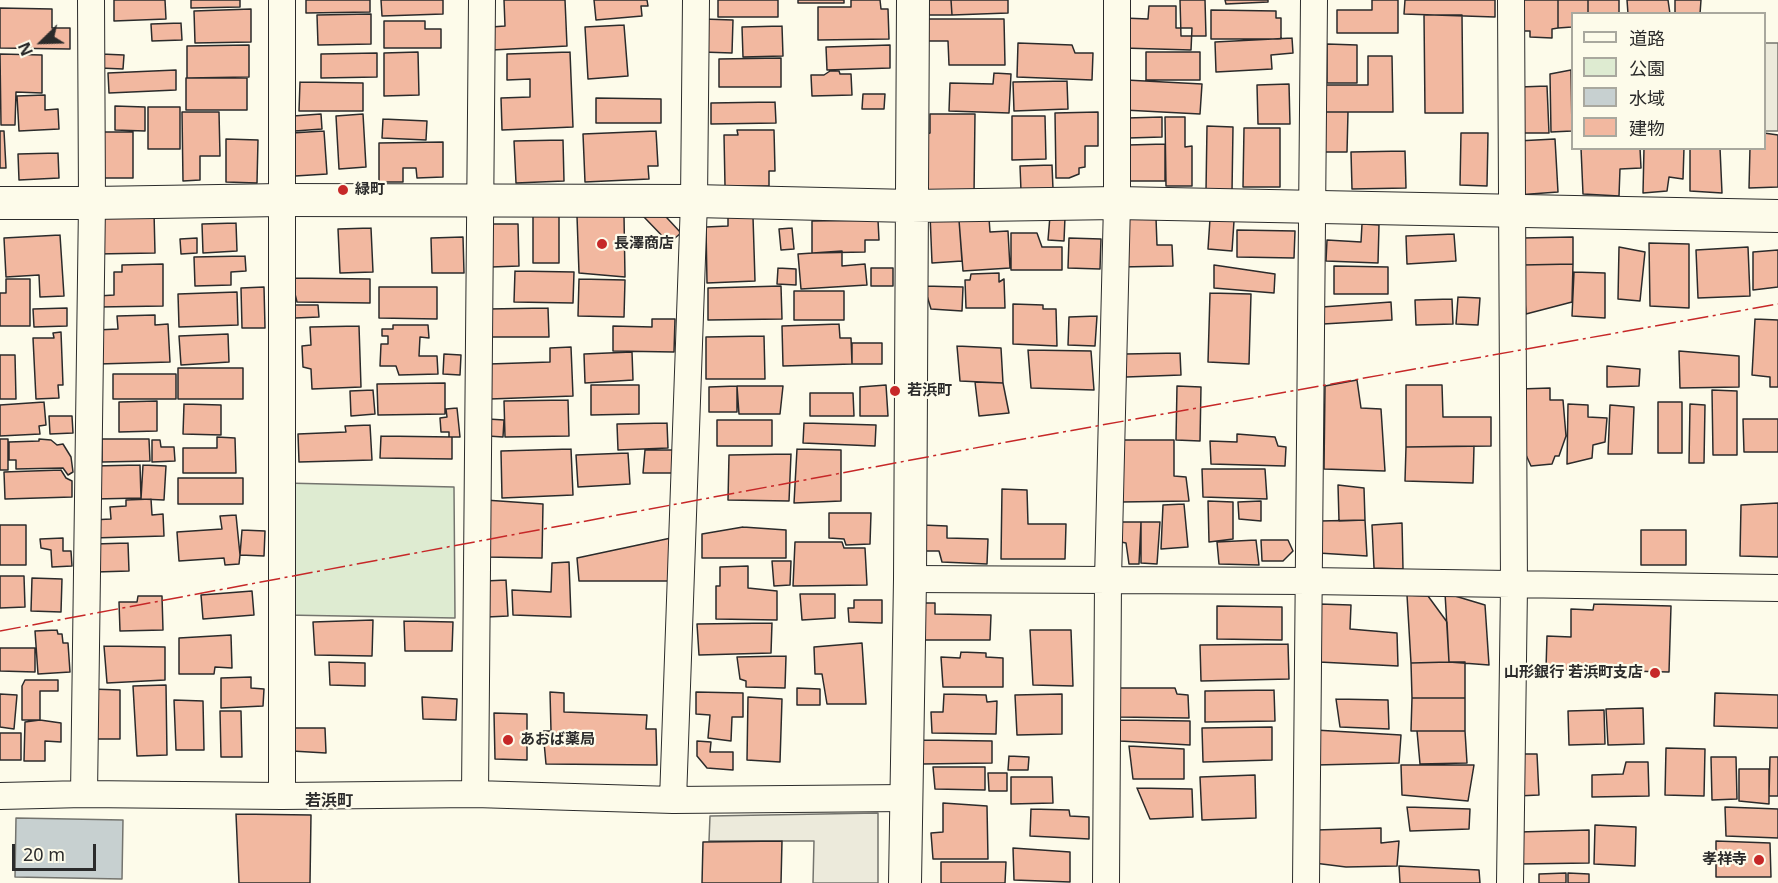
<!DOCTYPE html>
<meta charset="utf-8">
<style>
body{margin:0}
#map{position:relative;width:1778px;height:883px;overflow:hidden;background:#fdfbea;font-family:"Noto Sans","Noto Sans JP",sans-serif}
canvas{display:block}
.legend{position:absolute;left:1571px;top:12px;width:195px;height:138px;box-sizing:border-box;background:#fdfbea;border:2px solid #a9a89e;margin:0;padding:8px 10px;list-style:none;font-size:18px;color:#2b2b2b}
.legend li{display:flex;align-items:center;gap:12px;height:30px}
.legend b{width:30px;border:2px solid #a9a89e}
.north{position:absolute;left:12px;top:12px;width:60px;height:60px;-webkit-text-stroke:4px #fdfbea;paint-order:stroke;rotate:247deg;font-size:16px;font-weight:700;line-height:24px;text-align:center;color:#2b2b2b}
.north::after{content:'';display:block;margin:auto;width:21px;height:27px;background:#2b2b2b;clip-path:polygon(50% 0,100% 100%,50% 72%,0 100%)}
.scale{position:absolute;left:12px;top:844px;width:84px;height:27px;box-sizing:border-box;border:3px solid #2b2b2b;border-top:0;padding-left:8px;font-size:18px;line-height:21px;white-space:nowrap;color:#2b2b2b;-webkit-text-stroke:4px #fdfbea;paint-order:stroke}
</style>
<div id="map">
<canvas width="1778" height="883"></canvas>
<ul class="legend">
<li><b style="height:8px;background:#fdfbea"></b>道路</li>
<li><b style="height:16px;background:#deebd1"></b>公園</li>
<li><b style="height:16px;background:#c7d0d0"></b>水域</li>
<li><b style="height:16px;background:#f2b8a0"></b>建物</li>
</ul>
<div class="north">N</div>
<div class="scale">20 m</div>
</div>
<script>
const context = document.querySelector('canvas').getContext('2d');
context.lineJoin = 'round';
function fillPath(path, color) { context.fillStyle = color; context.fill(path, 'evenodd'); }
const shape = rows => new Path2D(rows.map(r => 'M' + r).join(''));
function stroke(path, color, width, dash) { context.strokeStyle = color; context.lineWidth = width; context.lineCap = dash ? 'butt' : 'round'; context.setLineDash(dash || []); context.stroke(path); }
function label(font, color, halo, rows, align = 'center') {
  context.font = font + ' "Noto Sans","Noto Sans JP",sans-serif'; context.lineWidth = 4.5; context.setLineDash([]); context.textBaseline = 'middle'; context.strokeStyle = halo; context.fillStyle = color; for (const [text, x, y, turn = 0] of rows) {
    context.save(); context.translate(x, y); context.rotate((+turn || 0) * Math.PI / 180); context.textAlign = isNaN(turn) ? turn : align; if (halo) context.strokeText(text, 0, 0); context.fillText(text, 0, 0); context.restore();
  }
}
const green = shape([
 [284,483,454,487,455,618,285,615,284,483]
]);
fillPath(green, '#deebd1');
stroke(green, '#74746e', 1.5);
const parking = shape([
 [1765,43,1778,43,1778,131,1765,131,1765,43],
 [878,813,878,883,813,883,814,841,709,841,710,816,878,813]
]);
fillPath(parking, '#eceadb');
stroke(parking, '#74746e', 1.5);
const water = shape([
 [16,818,123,820,122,879,15,877,16,818]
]);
fillPath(water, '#c7d0d0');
stroke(water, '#74746e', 1.5);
const building = shape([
 [114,0,165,0,166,19,114,21,114,0],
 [191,0,240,0,240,7,191,8,191,0],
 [306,0,370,0,370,12,306,13,306,0],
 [381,0,443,0,443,14,382,16,381,0],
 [504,0,565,0,567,46,492,50,491,27,505,26,504,0],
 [594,0,647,0,648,6,641,6,642,16,596,20,594,0],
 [718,0,778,0,778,17,718,17,718,0],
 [798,0,844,0,844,3,798,3,798,0],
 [851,0,880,0,881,9,888,9,889,39,818,40,818,7,851,7,851,0],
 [929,0,951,0,952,15,929,15,929,0],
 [951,0,1008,0,1008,13,952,15,951,0],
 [1180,0,1205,0,1206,36,1181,36,1180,0],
 [1225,0,1268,0,1268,2,1226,4,1225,0],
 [1372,0,1398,0,1398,33,1337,33,1337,10,1372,10,1372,0],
 [1405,0,1495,0,1495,17,1404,14,1405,0],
 [1522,0,1558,0,1558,28,1552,29,1552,38,1530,37,1530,31,1521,31,1522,0],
 [1558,0,1588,0,1588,14,1572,14,1572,27,1558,28,1558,0],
 [1588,0,1619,0,1619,14,1588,14,1588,0],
 [1627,0,1668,0,1670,14,1628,14,1627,0],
 [1675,0,1701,0,1700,14,1675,14,1675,0],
 [1149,6,1176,6,1176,28,1192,28,1191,50,1123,48,1124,18,1148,19,1149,6],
 [0,8,52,9,52,28,70,28,70,49,0,48,0,8],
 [251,9,251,42,195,43,194,11,251,9],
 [1211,10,1276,11,1276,18,1281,18,1281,39,1211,39,1211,10],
 [371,14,371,44,318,45,317,15,371,14],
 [1424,15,1462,15,1463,113,1425,113,1424,15],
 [703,19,733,20,732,53,702,52,703,19],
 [927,19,1004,19,1005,65,949,65,948,41,927,41,927,19],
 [384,21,425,21,425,29,441,29,441,48,384,48,384,21],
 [181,23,182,40,152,41,151,24,181,23],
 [624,25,628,76,588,79,585,27,624,25],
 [782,26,783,56,743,57,742,27,782,26],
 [1292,38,1293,53,1271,55,1272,69,1216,72,1215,42,1292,38],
 [1018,43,1072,45,1075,53,1093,53,1092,80,1017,77,1018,43],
 [1327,44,1357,45,1357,83,1327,83,1327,44],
 [249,45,249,77,187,78,187,46,249,45],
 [890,45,890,68,827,70,826,47,890,45],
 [418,52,419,95,384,96,384,53,418,52],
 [570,52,573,127,502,130,501,98,530,97,530,79,507,80,507,54,570,52],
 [1146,52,1200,52,1200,80,1146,80,1146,52],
 [377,53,377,77,321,78,321,54,377,53],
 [0,54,42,55,42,93,16,92,15,125,1,125,0,54],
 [101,54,124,55,123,69,100,68,101,54],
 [1368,56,1392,56,1393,112,1322,112,1322,85,1368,85,1368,56],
 [781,58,781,87,719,87,719,59,781,58],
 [176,70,176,90,109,93,108,73,176,70],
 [1571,70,1572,131,1551,132,1550,74,1571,70],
 [830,71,839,71,840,74,851,74,852,95,812,96,811,75,824,75,830,71],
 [994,73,1011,74,1009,113,949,111,950,83,993,84,994,73],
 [186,78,247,78,247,110,186,110,186,78],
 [1126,80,1202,84,1200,114,1124,110,1126,80],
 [1067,81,1068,109,1014,111,1013,82,1067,81],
 [300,82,363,83,363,111,299,111,300,82],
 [1289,84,1290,124,1258,124,1257,85,1289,84],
 [1547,86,1549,133,1522,133,1520,87,1547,86],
 [863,94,885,94,884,109,862,109,863,94],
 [45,95,45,110,58,109,59,129,19,131,17,96,45,95],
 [596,98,661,99,661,123,596,123,596,98],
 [775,102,776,123,711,124,711,103,775,102],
 [115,106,145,107,145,131,115,130,115,106],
 [148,107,180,107,180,149,148,149,148,107],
 [182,112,219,112,220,156,200,156,200,180,183,181,182,112],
 [1098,112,1098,146,1085,146,1085,167,1079,168,1079,174,1069,178,1056,178,1055,113,1098,112],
 [1322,112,1348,112,1347,152,1322,152,1322,112],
 [321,114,322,129,295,131,293,116,321,114],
 [363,114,366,167,339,169,336,116,363,114],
 [930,114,975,114,974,195,927,194,922,135,930,133,930,114],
 [1012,116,1045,116,1046,159,1012,160,1012,116],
 [1162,117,1162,137,1128,138,1127,118,1162,117],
 [1165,117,1185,117,1185,147,1192,146,1192,186,1166,186,1165,117],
 [383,119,427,121,426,140,382,138,383,119],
 [1207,126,1233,127,1232,192,1206,191,1207,126],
 [1244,128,1280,128,1280,187,1243,187,1244,128],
 [737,130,774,130,775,171,769,171,769,186,725,186,724,135,738,135,737,130],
 [0,131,4,131,6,168,0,168,0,131],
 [324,131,327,174,295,176,292,133,324,131],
 [656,131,658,166,648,166,649,179,585,182,583,134,656,131],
 [97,132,133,132,133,178,97,178,97,132],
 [1461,133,1488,133,1487,186,1460,185,1461,133],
 [1764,133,1778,135,1778,187,1749,188,1750,148,1764,148,1764,133],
 [226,139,258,140,257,183,226,182,226,139],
 [1555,139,1558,192,1517,195,1517,141,1555,139],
 [563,140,564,181,516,183,514,141,563,140],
 [443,142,443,177,417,178,416,168,403,168,403,182,379,182,379,143,443,142],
 [1165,144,1165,181,1129,181,1128,145,1165,144],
 [1581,148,1640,148,1641,168,1620,169,1619,196,1583,194,1581,148],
 [1644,148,1684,148,1683,179,1669,177,1667,191,1643,193,1644,148],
 [1690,148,1720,148,1722,193,1690,191,1690,148],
 [1405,151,1406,188,1352,189,1351,152,1405,151],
 [58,153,59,178,19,180,18,154,58,153],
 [1052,165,1053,189,1021,191,1020,166,1052,165],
 [655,205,681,233,669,243,643,216,655,205],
 [154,212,155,253,96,254,95,214,154,212],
 [930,214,959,220,962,261,932,263,930,214],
 [624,215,625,277,579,273,577,216,624,215],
 [533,216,559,216,559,263,533,263,533,216],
 [1050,216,1065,217,1064,241,1048,240,1050,216],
 [728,217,753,217,755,281,707,283,706,227,728,226,728,217],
 [989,218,990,232,1008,231,1010,268,963,271,959,220,989,218],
 [1119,218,1156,218,1157,245,1172,245,1173,266,1120,267,1119,218],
 [1210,219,1234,221,1232,251,1208,249,1210,219],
 [878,220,879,240,865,240,865,252,812,253,812,221,878,220],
 [236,223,237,251,203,253,202,224,236,223],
 [490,224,518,224,519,266,491,267,490,224],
 [1362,224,1379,225,1378,263,1326,261,1327,240,1361,242,1362,224],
 [371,228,373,272,340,273,338,229,371,228],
 [792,228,794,249,781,250,779,229,792,228],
 [1237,230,1295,231,1294,258,1237,257,1237,230],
 [1011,233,1037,233,1042,247,1062,247,1062,270,1011,270,1011,233],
 [1454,234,1456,261,1407,264,1406,236,1454,234],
 [60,235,64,296,40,297,39,275,6,277,4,238,60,235],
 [463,237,464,273,432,273,431,238,463,237],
 [1573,237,1573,264,1522,265,1522,238,1573,237],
 [197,238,197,253,181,254,180,239,197,238],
 [1069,238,1101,239,1100,269,1068,268,1069,238],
 [1649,243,1689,244,1689,308,1650,306,1649,243],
 [1619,247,1645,252,1640,301,1618,299,1619,247],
 [1748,247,1750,296,1698,298,1696,250,1748,247],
 [1778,250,1778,287,1753,290,1753,252,1778,250],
 [842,251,842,266,865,264,867,285,801,289,798,254,842,251],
 [245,256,246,271,231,272,231,285,195,286,194,257,245,256],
 [163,264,163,306,99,307,98,296,114,295,114,272,122,272,122,265,163,264],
 [1573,264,1572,302,1526,314,1522,265,1573,264],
 [1214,265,1275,274,1274,293,1214,288,1214,265],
 [1334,266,1388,267,1388,294,1334,294,1334,266],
 [778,268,796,269,796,285,777,284,778,268],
 [871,268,893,268,893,286,871,286,871,268],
 [515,271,574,272,573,303,514,302,515,271],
 [1574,272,1605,273,1605,318,1572,316,1574,272],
 [999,273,999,282,1004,279,1005,308,966,308,965,280,970,280,971,274,999,273],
 [291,278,370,279,370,303,297,302,291,278],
 [6,279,30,279,30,326,0,326,0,293,6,293,6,279],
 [579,279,625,280,624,317,578,316,579,279],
 [781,286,782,319,708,320,708,288,781,286],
 [924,286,963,287,962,311,931,309,924,286],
 [264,287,265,328,242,328,241,288,264,287],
 [379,287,437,287,437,319,379,318,379,287],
 [794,291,844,291,844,320,794,320,794,291],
 [237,292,238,325,179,327,178,294,237,292],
 [1210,293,1251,294,1249,364,1208,362,1210,293],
 [1458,297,1480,298,1478,325,1456,324,1458,297],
 [1452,299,1453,324,1416,325,1415,300,1452,299],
 [1391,302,1392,320,1323,324,1322,307,1391,302],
 [1013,304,1043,305,1043,309,1056,309,1057,346,1013,344,1013,304],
 [295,305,318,305,319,317,295,318,295,305],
 [67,308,67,326,34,327,33,309,67,308],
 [548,308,549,337,488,337,488,309,548,308],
 [155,315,155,325,168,324,170,362,98,364,96,330,118,329,117,316,155,315],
 [1097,316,1095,346,1068,345,1069,317,1097,316],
 [652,319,675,319,674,352,613,351,613,326,652,327,652,319],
 [1755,319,1778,320,1778,387,1770,387,1770,377,1752,375,1755,319],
 [839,324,840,338,851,338,852,364,783,366,782,326,839,324],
 [393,325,428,325,429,338,420,337,419,356,437,356,438,374,399,375,396,366,380,366,381,344,388,344,388,336,382,336,382,329,393,329,393,325],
 [359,326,361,387,312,389,311,369,303,367,302,346,311,345,310,327,359,326],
 [61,332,63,385,58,385,59,398,36,399,33,338,54,338,53,333,61,332],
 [228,334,229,362,181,365,179,336,228,334],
 [764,336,765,379,706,379,706,337,764,336],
 [852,343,882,343,882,364,852,364,852,343],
 [957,346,1001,348,1003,383,960,381,957,346],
 [571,347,573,396,490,399,489,364,550,362,550,348,571,347],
 [1028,350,1091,351,1094,390,1031,388,1028,350],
 [1679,351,1739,356,1739,387,1680,388,1679,351],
 [632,352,633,380,585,383,584,354,632,352],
 [1180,353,1181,375,1126,377,1125,354,1180,353],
 [444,354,461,355,460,375,443,374,444,354],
 [0,355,15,355,16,399,0,399,0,355],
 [1607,366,1640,369,1639,386,1607,387,1607,366],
 [178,368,243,368,243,399,178,399,178,368],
 [113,374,176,374,176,399,113,399,113,374],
 [1357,380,1361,408,1381,409,1385,471,1324,469,1325,386,1357,380],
 [975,382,1003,383,1009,413,979,416,975,382],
 [445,383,445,414,378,415,377,384,445,383],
 [591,385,639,385,639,414,591,415,591,385],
 [886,385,888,416,860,416,860,387,886,385],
 [1406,385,1442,385,1443,417,1491,417,1491,446,1406,447,1406,385],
 [737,386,783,386,780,414,739,414,737,386],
 [737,386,737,412,709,412,709,387,737,386],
 [1177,386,1201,387,1200,441,1176,440,1177,386],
 [1550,388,1550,400,1563,400,1566,436,1559,456,1555,456,1552,464,1531,466,1526,455,1519,456,1520,389,1550,388],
 [373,390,375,414,351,416,350,391,373,390],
 [1712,390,1737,391,1737,455,1713,455,1712,390],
 [810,393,853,393,854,416,810,416,810,393],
 [568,400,569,436,505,437,504,401,568,400],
 [157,401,157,431,119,432,119,402,157,401],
 [44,402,46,425,39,426,40,434,0,436,0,405,44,402],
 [1658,402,1682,402,1682,453,1658,453,1658,402],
 [184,404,221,405,221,435,183,434,184,404],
 [1568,404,1588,405,1588,417,1607,418,1605,442,1593,445,1592,458,1567,464,1568,404],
 [1690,404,1705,405,1704,463,1689,463,1690,404],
 [1610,405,1634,407,1632,454,1608,454,1610,405],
 [457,408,460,437,449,437,449,432,441,432,440,418,447,417,446,409,457,408],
 [49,416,72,416,73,433,50,434,49,416],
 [488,419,504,420,503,437,488,436,488,419],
 [1743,419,1778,419,1778,452,1744,452,1743,419],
 [717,420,772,420,772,446,717,446,717,420],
 [667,423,668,448,618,450,617,424,667,423],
 [804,423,876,425,875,446,803,443,804,423],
 [370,425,372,460,299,462,298,434,346,432,345,426,370,425],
 [1237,434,1275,437,1278,446,1286,447,1285,466,1211,464,1210,441,1237,442,1237,434],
 [381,436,452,437,452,459,380,458,381,436],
 [217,437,235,438,236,473,183,473,183,448,217,448,217,437],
 [0,439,8,439,8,470,0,470,0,439],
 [39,439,51,440,57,445,63,444,71,457,73,472,68,475,63,468,16,469,16,460,9,460,9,442,39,441,39,439],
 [102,439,149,439,150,461,102,462,102,439],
 [152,440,160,440,161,447,174,447,175,461,152,462,152,440],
 [1121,440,1174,440,1174,476,1186,477,1189,501,1121,502,1121,440],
 [1474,446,1473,483,1405,481,1406,447,1474,446],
 [571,449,573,495,502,498,501,451,571,449],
 [797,449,841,450,841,501,794,503,797,449],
 [645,450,673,450,672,473,643,473,645,450],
 [628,453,630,484,578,487,576,455,628,453],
 [791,454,789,501,728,500,729,455,791,454],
 [140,465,141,498,95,499,94,466,140,465],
 [143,465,166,466,164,500,141,499,143,465],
 [1202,469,1265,469,1267,499,1203,497,1202,469],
 [61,470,66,478,72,481,72,497,5,499,4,472,61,470],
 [178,478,243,478,243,504,178,504,178,478],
 [1338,485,1364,488,1365,520,1339,521,1338,485],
 [1002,489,1027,490,1028,524,1066,524,1065,559,1001,559,1002,489],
 [151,499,152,515,163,514,164,536,92,538,91,520,111,519,110,507,126,506,126,500,151,499],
 [485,500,543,504,542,558,486,557,485,500],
 [1208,501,1233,502,1233,539,1209,542,1208,501],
 [1261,501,1261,521,1239,519,1238,502,1261,501],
 [1778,503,1778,557,1740,556,1741,505,1778,503],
 [1184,504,1188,547,1161,549,1163,505,1184,504],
 [829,513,871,513,870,544,846,545,844,539,829,538,829,513],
 [236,515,240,555,239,564,225,565,224,558,179,561,177,532,222,529,220,516,236,515],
 [1365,520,1367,556,1318,553,1320,521,1365,520],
 [1121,522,1141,522,1139,564,1129,564,1126,543,1121,542,1121,522],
 [1141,522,1160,522,1157,564,1141,563,1141,522],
 [1402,523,1403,569,1374,568,1372,525,1402,523],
 [0,525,26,525,26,565,0,565,0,525],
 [922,525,947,526,947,538,988,539,987,564,942,562,939,551,923,551,922,525],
 [743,527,786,530,786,558,702,558,702,534,743,527],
 [242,530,265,531,264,556,240,555,242,530],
 [1641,530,1686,530,1686,565,1641,565,1641,530],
 [63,538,63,551,71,551,72,566,52,567,51,550,41,548,40,539,63,538],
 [671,538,671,581,579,581,577,558,671,538],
 [1256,540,1259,565,1219,564,1217,542,1256,540],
 [1261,540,1288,540,1293,551,1283,561,1262,561,1261,540],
 [795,542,842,542,844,548,865,548,867,585,793,586,795,542],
 [128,543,129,571,96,572,95,544,128,543],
 [772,561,791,561,790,585,774,586,772,561],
 [569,562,571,617,513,615,512,590,551,592,552,563,569,562],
 [748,566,748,588,777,591,777,620,716,619,716,586,720,586,720,567,748,566],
 [0,576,24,576,25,607,0,608,0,576],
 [32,578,62,579,61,612,31,611,32,578],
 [506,580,508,616,487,617,485,581,506,580],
 [252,591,254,615,203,619,201,595,252,591],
 [1445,593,1485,605,1489,665,1449,662,1445,593],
 [800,594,835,594,835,618,802,620,800,594],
 [1407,595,1428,596,1447,622,1449,662,1411,663,1407,595],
 [138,596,162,596,163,630,120,631,119,602,137,602,138,596],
 [854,600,882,600,882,623,849,622,848,608,854,608,854,600],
 [918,603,935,603,935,614,991,615,990,640,920,640,918,603],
 [1319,604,1351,605,1350,629,1397,633,1398,666,1319,662,1319,604],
 [1594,604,1671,606,1669,672,1546,669,1547,636,1571,637,1571,609,1593,610,1594,604],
 [1217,606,1282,607,1282,640,1217,639,1217,606],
 [373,620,372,656,315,655,313,622,373,620],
 [404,621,453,622,452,651,405,651,404,621],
 [772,623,771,653,699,655,697,624,772,623],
 [57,630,58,634,62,634,63,643,68,643,70,672,38,674,35,631,57,630],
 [1030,630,1071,630,1073,686,1033,685,1030,630],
 [231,635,232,668,215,667,214,674,179,674,179,638,231,635],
 [862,643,866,704,827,704,822,674,815,674,814,647,862,643],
 [1288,644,1289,679,1201,681,1200,645,1288,644],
 [104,646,165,647,165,680,107,683,104,646],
 [0,648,35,648,35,672,0,671,0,648],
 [961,652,986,653,986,657,1003,658,1003,687,943,687,941,657,960,658,961,652],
 [786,656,785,688,746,687,746,681,740,679,737,657,786,656],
 [329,662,365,663,365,686,330,685,329,662],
 [1449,662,1465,662,1465,698,1412,698,1411,663,1449,662],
 [251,677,251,688,264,689,263,706,221,708,221,678,251,677],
 [25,680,58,680,58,691,40,691,40,720,22,720,22,686,25,680],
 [166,685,167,755,137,756,133,686,166,685],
 [797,688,820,689,820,705,797,705,797,688],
 [1117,688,1175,688,1177,694,1188,695,1189,718,1118,717,1117,688],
 [91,689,120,690,120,739,94,739,91,689],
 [1274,690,1275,721,1205,722,1205,691,1274,690],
 [550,692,564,693,564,712,647,715,646,729,656,729,657,765,546,764,543,731,551,731,550,692],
 [696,692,743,693,743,717,732,717,731,741,708,738,710,715,696,714,696,692],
 [1715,693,1778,695,1778,728,1714,726,1715,693],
 [0,694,17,695,14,729,0,727,0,694],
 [944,694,986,695,987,702,997,701,996,734,932,733,931,712,943,712,944,694],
 [1062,694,1062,734,1017,735,1015,695,1062,694],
 [422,697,457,699,456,720,423,719,422,697],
 [748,697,782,699,780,762,747,760,748,697],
 [1412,698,1465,698,1465,731,1411,731,1412,698],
 [1336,699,1388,700,1389,729,1340,727,1336,699],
 [174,700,203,701,204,750,176,750,174,700],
 [1643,708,1644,744,1608,745,1606,709,1643,708],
 [1604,710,1605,744,1569,745,1568,711,1604,710],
 [220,711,241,711,242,757,221,757,220,711],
 [494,713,527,714,527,760,495,759,494,713],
 [40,720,61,723,61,742,45,741,45,761,24,761,25,722,40,720],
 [1118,720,1190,721,1190,745,1120,741,1118,720],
 [1272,727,1272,760,1203,762,1202,728,1272,727],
 [290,728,325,728,326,753,292,751,290,728],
 [1315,730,1401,735,1399,763,1316,765,1315,730],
 [1417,731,1465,731,1467,763,1420,764,1417,731],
 [0,733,21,733,21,760,0,760,0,733],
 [921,740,992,741,992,763,922,764,921,740],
 [697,741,711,742,710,752,733,752,733,770,707,768,697,756,697,741],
 [1129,746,1184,749,1184,779,1133,779,1129,746],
 [1666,748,1705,749,1704,796,1665,795,1666,748],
 [1516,754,1537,754,1539,795,1517,796,1516,754],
 [1009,756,1029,757,1028,770,1008,770,1009,756],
 [1711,757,1736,757,1737,799,1712,800,1711,757],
 [1770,757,1778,757,1778,796,1769,796,1770,757],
 [1626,762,1648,762,1649,796,1592,797,1592,775,1623,774,1626,762],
 [1401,765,1474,765,1468,801,1402,795,1401,765],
 [933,767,985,767,985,790,935,789,933,767],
 [1739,769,1769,769,1769,804,1739,801,1739,769],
 [988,773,1007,773,1007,791,989,791,988,773],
 [1255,775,1256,818,1202,820,1200,777,1255,775],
 [1011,777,1052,777,1053,803,1011,804,1011,777],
 [1137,788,1192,789,1193,817,1150,819,1137,788],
 [943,803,987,806,988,859,933,859,931,833,943,832,943,803],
 [1407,807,1470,809,1469,829,1410,831,1407,807],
 [1725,807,1778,809,1778,838,1726,836,1725,807],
 [1031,809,1069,810,1070,816,1089,817,1089,839,1030,836,1031,809],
 [236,814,311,815,310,883,239,883,236,814],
 [1595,825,1636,827,1635,866,1594,864,1595,825],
 [1381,828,1381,843,1399,841,1397,866,1346,867,1314,863,1316,830,1381,828],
 [1589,830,1589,863,1519,864,1519,832,1589,830],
 [782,841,781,883,702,883,703,842,782,841],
 [1716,841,1770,843,1771,877,1716,877,1716,841],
 [1013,848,1070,852,1070,882,1014,880,1013,848],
 [941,862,1006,862,1005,883,941,883,941,862],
 [1399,866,1479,870,1480,883,1400,883,1399,866],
 [1566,873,1566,883,1539,883,1539,874,1566,873],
 [1568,873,1589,874,1589,883,1568,883,1568,873]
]);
fillPath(building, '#f2b8a0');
stroke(building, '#2b2b2b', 1.5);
const minor = shape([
 [91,0,92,203,84,794,282,796,475,794,673,800,907,798],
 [282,0,282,796],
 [910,579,1309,581,1778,588],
 [475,794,482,0],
 [0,796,84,794],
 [673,800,694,201,696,0],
 [1106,883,1108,580,1117,203,1117,0],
 [1306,883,1314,0],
 [1510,883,1514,586,1511,0]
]);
const tertiary = shape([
 [0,203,92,203,282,200,694,201,911,206,1117,203,1778,216],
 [905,883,910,579,913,0]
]);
stroke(minor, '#2b2b2b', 28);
stroke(tertiary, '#2b2b2b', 34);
stroke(minor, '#fdfbea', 26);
stroke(tertiary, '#fdfbea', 32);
stroke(shape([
 [0,631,1007,442,1778,304]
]), '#c62828', 1.5, [21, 4.5, 3, 4.5]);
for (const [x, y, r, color] of [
 [343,190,6,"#c62828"],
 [602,244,6,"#c62828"],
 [895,391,6,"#c62828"],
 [1655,673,6,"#c62828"],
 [508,740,6,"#c62828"],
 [1759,860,6,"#c62828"]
]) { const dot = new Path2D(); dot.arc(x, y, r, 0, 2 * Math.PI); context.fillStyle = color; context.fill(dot); stroke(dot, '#fdfbea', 2); }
label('bold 15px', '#2b2b2b', '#fdfbea', [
 ["緑町",355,190],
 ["長澤商店",614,244],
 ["若浜町",907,391],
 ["山形銀行 若浜町支店",1643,673,"right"],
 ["あおば薬局",520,740],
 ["孝祥寺",1747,860,"right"]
], 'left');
label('bold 16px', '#2b2b2b', '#fdfbea', [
 ["若浜町",329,801]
]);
</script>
